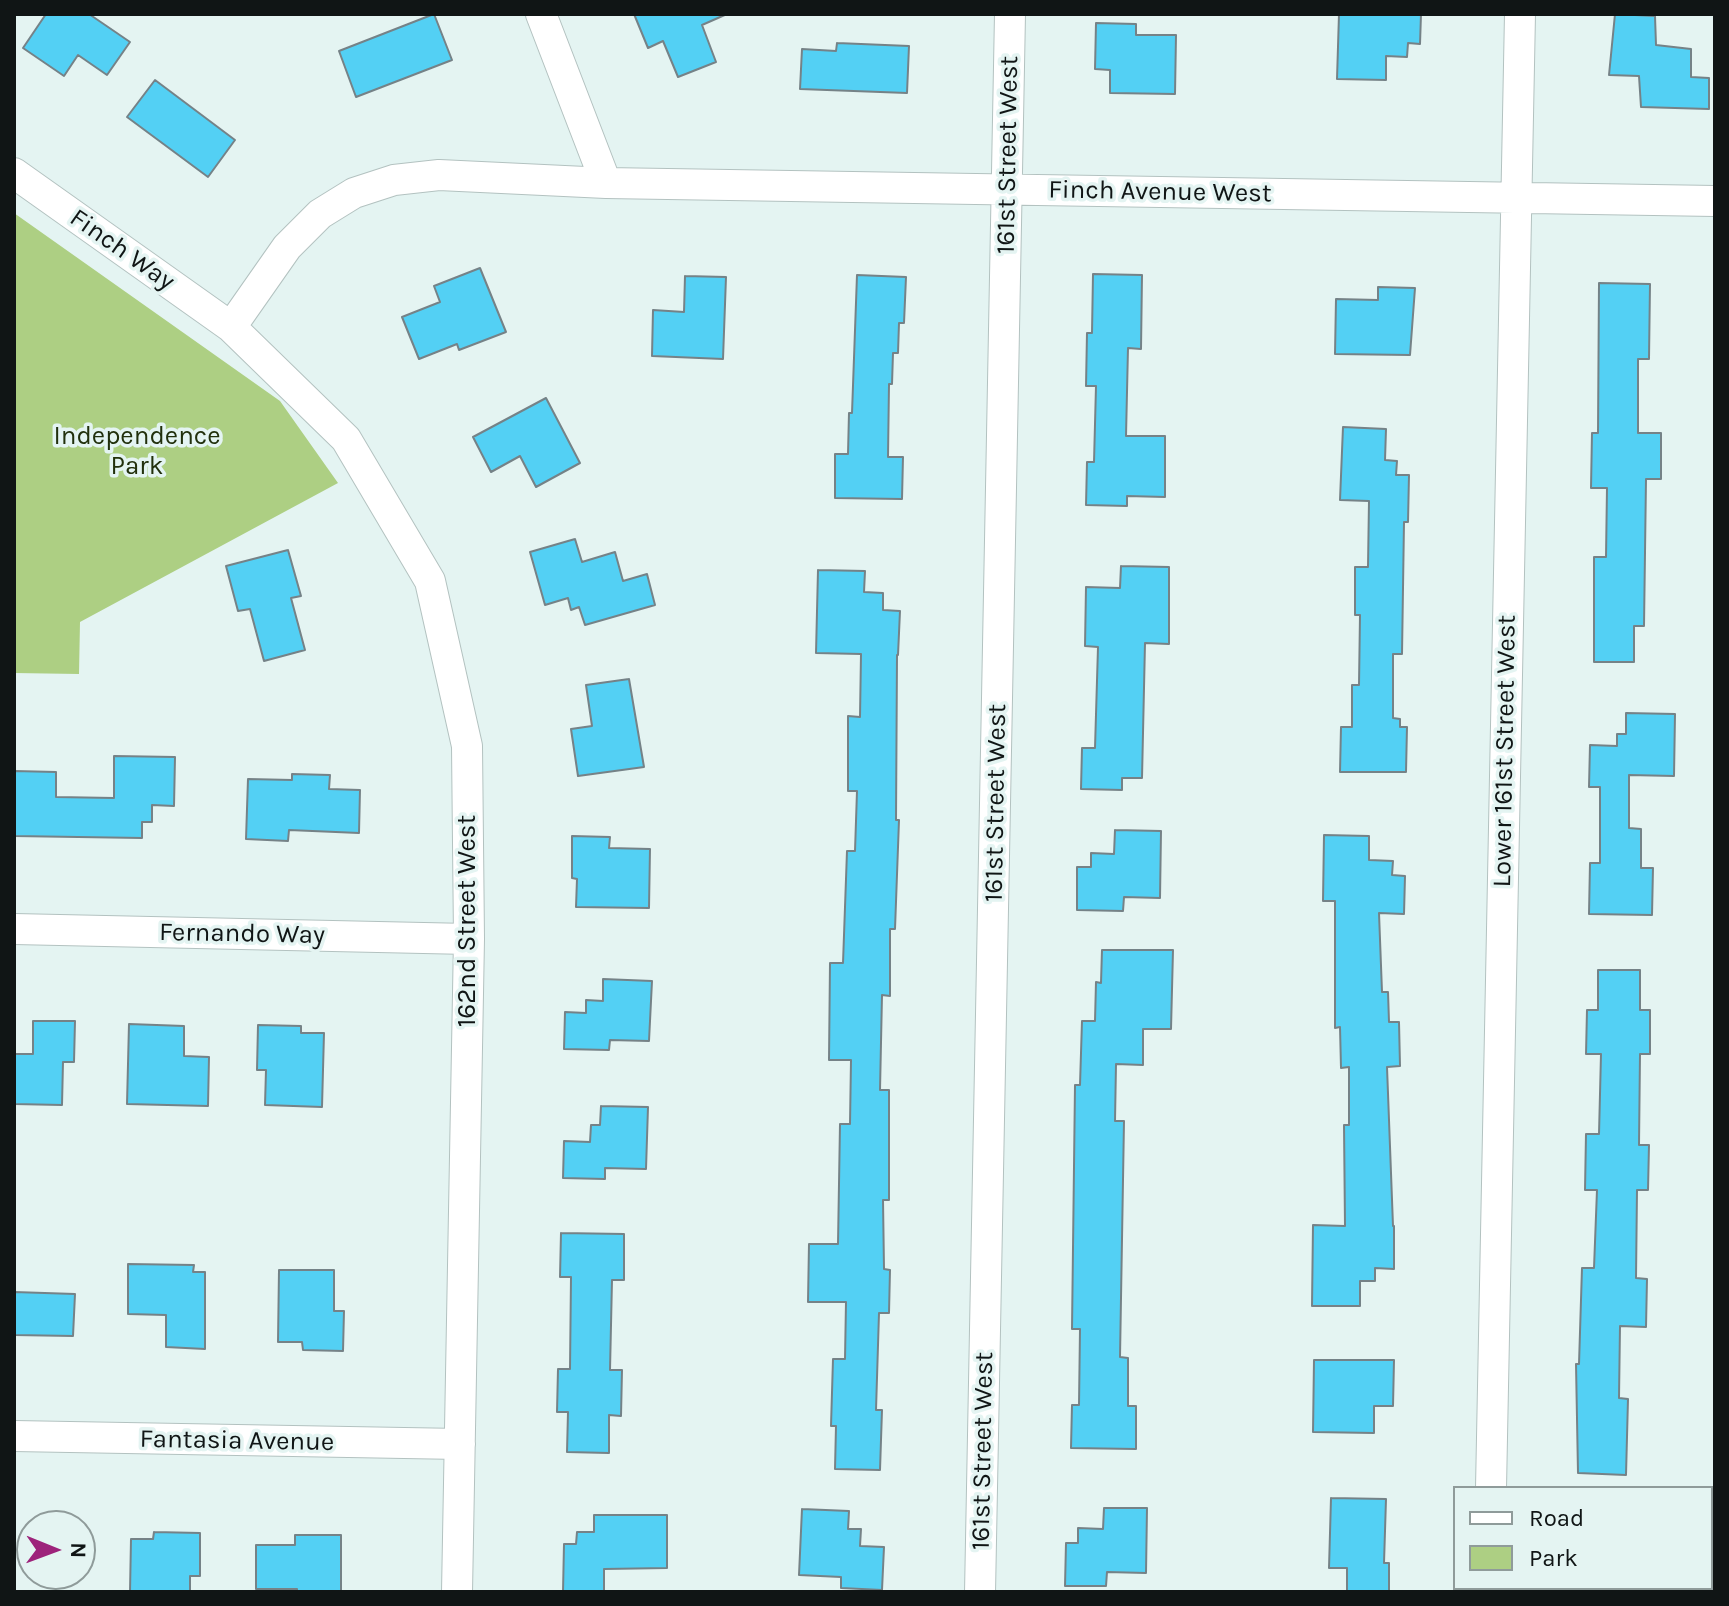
<!DOCTYPE html>
<style>
body{margin:0}
#map{position:relative;width:1729px;height:1606px;overflow:hidden;background:#e4f4f2;font-family:Karla,sans-serif}
canvas{display:block}
.frame{position:absolute;inset:0;border:16px solid #101515;pointer-events:none}
.legend{position:absolute;left:1453px;top:1486px;width:260px;height:104px;box-sizing:border-box;background:#e4f4f2;border:2px solid #8f9b9a;margin:0;padding:10px 14px;list-style:none;font-size:24px;color:#101515}
.legend li{display:flex;align-items:center;gap:16px;height:40px}
.legend b{width:40px;border:2px solid #8f9b9a}
.north{position:absolute;left:16px;top:1510px;width:80px;height:80px;box-sizing:border-box;background:#e4f4f2;border:2px solid #8f9b9a;border-radius:50%;rotate:91deg;font-size:22px;font-weight:700;line-height:32px;text-align:center;color:#101515}
.north::after{content:'';display:block;margin:auto;width:28px;height:36px;background:#9d237b;clip-path:polygon(50% 0,100% 100%,50% 72%,0 100%)}
</style>
<div id="map">
<canvas width="1729" height="1606"></canvas>
<div class="frame"></div>
<ul class="legend">
<li><b style="height:10px;background:#fff"></b>Road</li>
<li><b style="height:22px;background:#adcf83"></b>Park</li>
</ul>
<div class="north">N</div>
</div>
<script>
const context = document.querySelector('canvas').getContext('2d');
context.lineJoin = 'round';
function fillPath(path, color) { context.fillStyle = color; context.fill(path, 'evenodd'); }
const shape = rows => new Path2D(rows.map(r => 'M' + r).join(''));
function stroke(path, color, width, dash) { context.strokeStyle = color; context.lineWidth = width; context.lineCap = dash ? 'butt' : 'round'; context.setLineDash(dash || []); context.stroke(path); }
function label(font, color, halo, rows, align = 'center') {
  context.font = font + ' Karla,sans-serif'; context.lineWidth = 7; context.setLineDash([]); context.textBaseline = 'middle'; context.strokeStyle = halo; context.fillStyle = color; for (const [text, x, y, turn = 0] of rows) {
    context.save(); context.translate(x, y); context.rotate((+turn || 0) * Math.PI / 180); context.textAlign = isNaN(turn) ? turn : align; if (halo) context.strokeText(text, 0, 0); context.fillText(text, 0, 0); context.restore();
  }
}
fillPath(shape([
 [14,213,280,401,338,483,80,622,79,674,14,673]
]), '#adcf83');
const building = shape([
 [46,14,89,14,130,42,107,75,78,55,64,76,23,48,46,14],
 [434,14,452,60,356,97,339,51,434,14],
 [634,14,727,14,702,25,716,62,678,77,663,41,648,48,634,14],
 [1339,14,1421,14,1420,44,1408,43,1407,57,1386,56,1386,80,1337,79,1339,14],
 [1615,14,1655,16,1656,45,1691,49,1691,77,1709,78,1709,109,1641,107,1639,76,1609,75,1615,14],
 [1096,23,1136,24,1136,35,1176,35,1175,94,1110,93,1110,70,1095,69,1096,23],
 [837,43,909,46,907,93,800,89,802,49,836,51,837,43],
 [155,80,235,140,208,177,127,117,155,80],
 [480,268,506,332,459,350,457,344,419,359,402,317,440,302,434,286,480,268],
 [1093,274,1142,275,1141,349,1128,348,1126,436,1165,436,1165,497,1127,496,1127,506,1086,505,1087,462,1094,462,1096,386,1086,386,1087,333,1092,333,1093,274],
 [857,275,906,277,904,323,899,323,898,353,893,353,892,384,889,384,888,457,903,457,902,499,835,498,835,454,848,454,849,413,852,413,857,275],
 [685,276,726,277,723,359,652,356,653,310,684,312,685,276],
 [1599,283,1650,284,1649,359,1638,359,1638,433,1661,433,1661,479,1646,479,1644,626,1634,626,1634,662,1594,662,1594,557,1606,557,1607,488,1591,488,1592,433,1598,433,1599,283],
 [1378,287,1415,288,1410,355,1335,354,1336,299,1378,300,1378,287],
 [546,398,580,463,536,487,520,456,491,472,473,437,546,398],
 [1343,427,1386,429,1385,460,1397,461,1396,475,1409,475,1408,522,1404,522,1402,654,1393,654,1393,718,1400,719,1400,727,1407,727,1406,772,1340,772,1341,727,1352,727,1352,685,1359,685,1360,615,1355,615,1355,567,1368,567,1369,501,1340,500,1343,427],
 [575,539,582,562,615,552,623,581,647,574,655,605,585,625,579,607,571,610,568,598,545,605,530,552,575,539],
 [288,550,301,596,291,598,305,650,264,661,250,609,238,611,226,566,288,550],
 [1121,566,1169,567,1169,644,1145,643,1142,778,1122,778,1122,790,1081,789,1082,748,1095,748,1098,647,1085,646,1086,587,1120,588,1121,566],
 [818,570,865,571,864,592,883,593,883,610,900,611,898,655,897,655,896,820,899,820,895,929,890,929,890,996,882,995,880,1090,889,1090,889,1200,883,1200,884,1269,890,1270,889,1313,879,1313,876,1410,882,1410,880,1470,835,1469,836,1426,831,1426,833,1359,845,1359,846,1302,808,1302,809,1244,838,1244,840,1124,850,1124,851,1060,829,1060,830,963,843,963,847,851,855,851,857,791,848,791,848,716,860,717,861,654,816,653,818,570],
 [629,679,644,767,578,776,571,729,592,726,586,685,629,679],
 [1626,713,1675,714,1674,776,1629,775,1629,828,1641,829,1641,868,1653,868,1652,915,1589,914,1590,863,1600,863,1600,787,1589,787,1590,745,1617,746,1617,734,1626,734,1626,713],
 [114,756,175,757,174,806,152,805,152,822,142,822,142,838,14,836,14,771,56,772,56,797,114,798,114,756],
 [292,774,330,775,329,789,360,790,359,833,289,830,288,841,246,839,248,779,292,780,292,774],
 [1115,830,1161,831,1160,898,1124,897,1123,911,1077,910,1077,867,1091,867,1091,853,1114,854,1115,830],
 [1324,835,1369,836,1369,860,1393,861,1392,875,1405,876,1404,914,1379,913,1382,992,1388,992,1389,1022,1399,1022,1400,1066,1387,1067,1393,1226,1394,1226,1394,1269,1375,1268,1375,1281,1360,1281,1360,1306,1312,1306,1313,1225,1345,1226,1344,1125,1349,1125,1349,1067,1341,1068,1340,1027,1335,1028,1335,901,1323,901,1324,835],
 [572,836,610,837,609,848,650,849,649,908,576,907,577,879,572,878,572,836],
 [1102,950,1173,950,1171,1029,1143,1029,1143,1065,1116,1064,1115,1121,1124,1121,1120,1357,1128,1358,1128,1406,1136,1406,1136,1449,1071,1448,1072,1405,1079,1405,1080,1329,1072,1329,1075,1085,1080,1085,1082,1021,1095,1021,1096,982,1101,983,1102,950],
 [1598,970,1640,970,1640,1010,1650,1010,1650,1054,1640,1054,1639,1145,1649,1145,1648,1190,1637,1190,1636,1278,1647,1279,1646,1327,1620,1326,1619,1398,1628,1399,1626,1475,1578,1473,1576,1364,1579,1364,1582,1268,1594,1268,1597,1190,1585,1190,1586,1134,1599,1134,1601,1054,1586,1054,1587,1010,1598,1010,1598,970],
 [603,979,652,981,649,1041,610,1040,609,1050,564,1049,565,1012,586,1013,586,1000,603,1001,603,979],
 [33,1021,75,1021,74,1062,63,1062,62,1105,14,1104,14,1054,33,1054,33,1021],
 [129,1024,184,1026,184,1056,209,1057,208,1106,127,1104,129,1024],
 [258,1025,301,1026,301,1033,324,1033,322,1107,265,1105,266,1070,257,1070,258,1025],
 [601,1106,648,1107,646,1169,605,1168,605,1179,563,1178,564,1141,590,1142,591,1125,600,1125,601,1106],
 [561,1233,624,1234,624,1280,612,1280,610,1370,622,1370,621,1416,609,1415,609,1453,567,1452,568,1412,557,1412,558,1369,570,1369,571,1277,560,1277,561,1233],
 [128,1264,194,1265,193,1272,205,1272,205,1349,166,1347,166,1315,128,1314,128,1264],
 [279,1270,334,1270,334,1311,344,1311,343,1351,303,1350,302,1342,278,1342,279,1270],
 [14,1292,75,1294,73,1336,14,1335,14,1292],
 [1314,1360,1394,1360,1393,1406,1374,1406,1374,1433,1313,1432,1314,1360],
 [1331,1498,1386,1499,1384,1563,1389,1563,1389,1592,1347,1592,1347,1568,1329,1568,1331,1498],
 [1104,1508,1147,1508,1146,1573,1107,1572,1106,1586,1065,1586,1066,1543,1078,1543,1078,1528,1103,1529,1104,1508],
 [802,1509,849,1511,848,1529,861,1529,860,1546,884,1547,882,1590,841,1588,841,1577,799,1575,802,1509],
 [594,1515,667,1515,667,1568,604,1569,604,1592,563,1592,564,1544,576,1544,577,1532,594,1532,594,1515],
 [154,1532,200,1533,200,1576,190,1576,190,1592,130,1592,131,1539,153,1539,154,1532],
 [295,1535,341,1535,341,1592,297,1592,297,1589,256,1589,256,1545,295,1545,295,1535]
]);
fillPath(building, '#53d0f4');
stroke(building, '#758287', 2);
const street = shape([
 [541,14,606,183],
 [14,173,231,327,346,439,430,581,467,746,469,939,457,1592],
 [231,327,287,247,320,214,354,193,394,180,439,175,606,183,1715,201],
 [14,929,469,939],
 [14,1436,460,1444],
 [1491,1488,1520,14],
 [980,1592,1010,14],
 [1489,1592,1489,1588]
]);
stroke(street, '#b3c2c0', 32);
stroke(street, '#fff', 30);
label('26px', '#101515', '#e4f4f2', [
 ["161st Street West",1008,155,-89],
 ["Finch Avenue West",1160,192,1],
 ["Finch Way",122,250,35],
 ["Lower 161st Street West",1505,751,-89],
 ["161st Street West",996,803,-89],
 ["162nd Street West",468,921,-90],
 ["Fernando Way",242,934,1],
 ["Fantasia Avenue",237,1441,1],
 ["161st Street West",983,1451,-89]
]);
label('26px', '#21300c', '#e4f4f2', [
 ["Independence",137,437],
 ["Park",137,467]
]);
</script>
